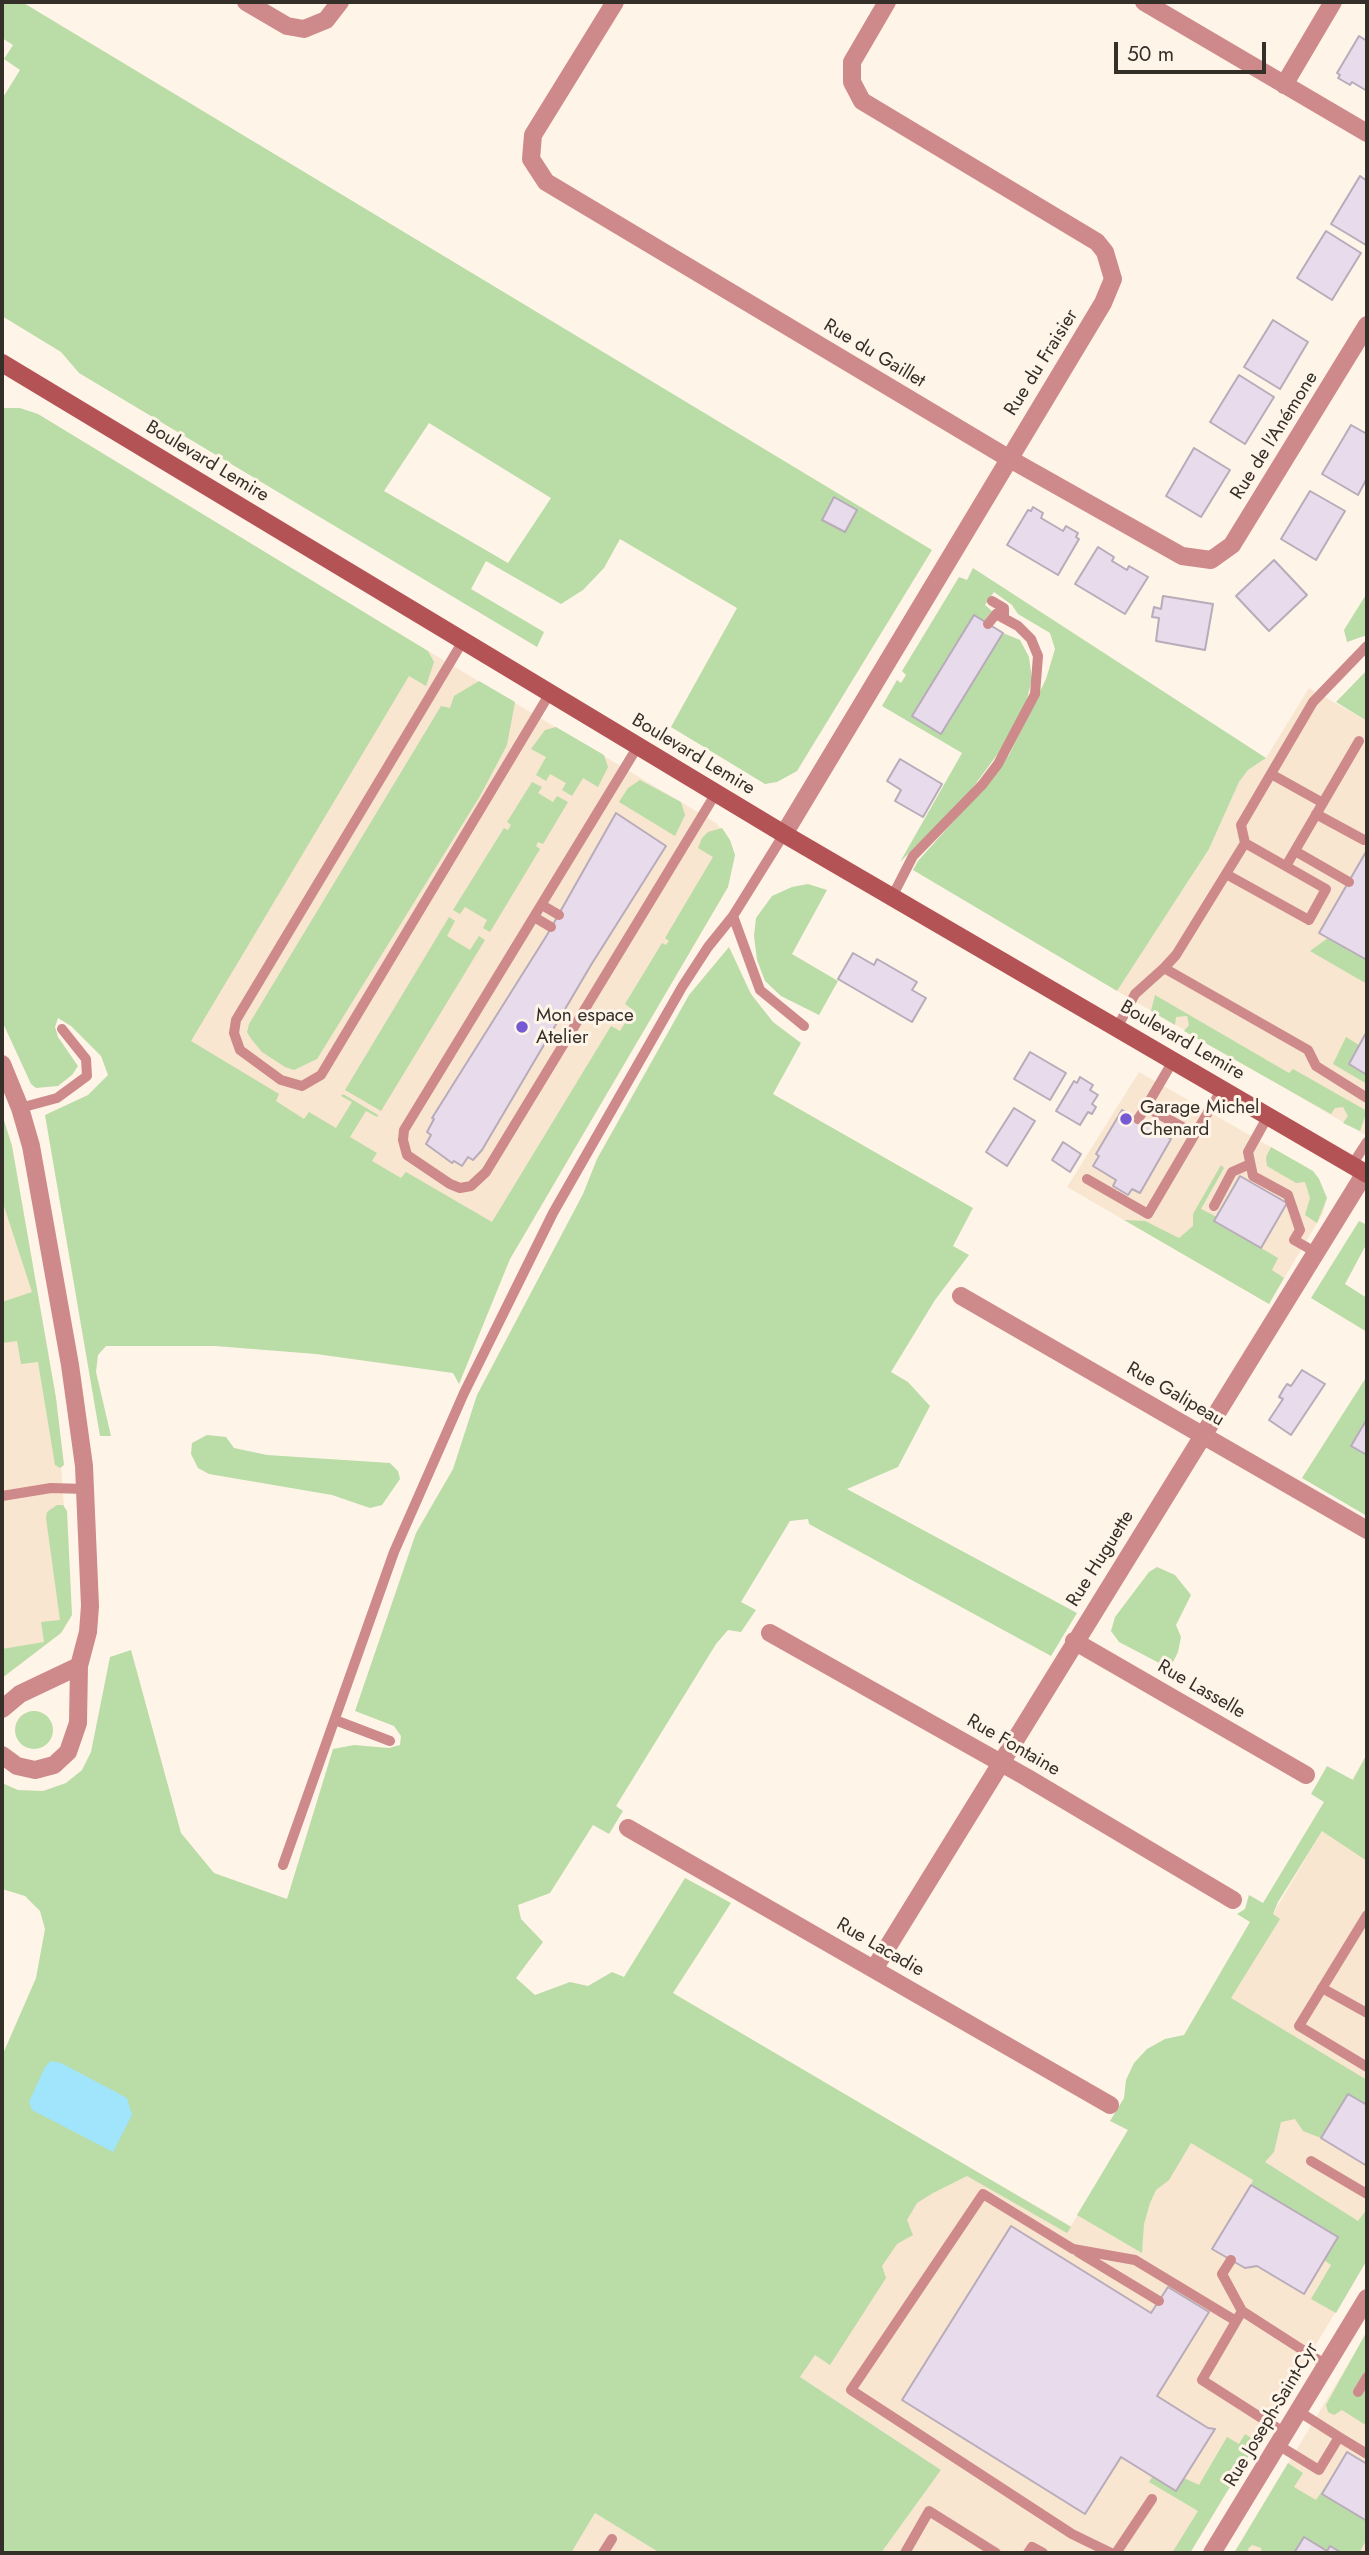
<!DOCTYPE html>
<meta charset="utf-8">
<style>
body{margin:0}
#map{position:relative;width:1369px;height:2555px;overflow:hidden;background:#fff4e8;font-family:Jost,sans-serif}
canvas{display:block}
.frame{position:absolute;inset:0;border:4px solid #342f29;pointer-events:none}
.scale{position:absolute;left:1114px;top:42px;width:152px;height:32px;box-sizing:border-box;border:4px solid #342f29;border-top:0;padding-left:9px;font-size:21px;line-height:24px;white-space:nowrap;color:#342f29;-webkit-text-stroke:5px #fff4e8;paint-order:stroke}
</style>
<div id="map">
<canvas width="1369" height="2555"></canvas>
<div class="frame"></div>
<div class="scale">50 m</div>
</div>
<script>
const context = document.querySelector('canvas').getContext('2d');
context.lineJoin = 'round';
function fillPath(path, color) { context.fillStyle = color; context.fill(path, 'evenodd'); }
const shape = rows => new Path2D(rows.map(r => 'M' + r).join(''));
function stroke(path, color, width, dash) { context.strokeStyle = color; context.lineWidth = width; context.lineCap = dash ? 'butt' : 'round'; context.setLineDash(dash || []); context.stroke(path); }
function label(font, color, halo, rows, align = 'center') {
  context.font = font + ' Jost,sans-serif'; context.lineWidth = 6; context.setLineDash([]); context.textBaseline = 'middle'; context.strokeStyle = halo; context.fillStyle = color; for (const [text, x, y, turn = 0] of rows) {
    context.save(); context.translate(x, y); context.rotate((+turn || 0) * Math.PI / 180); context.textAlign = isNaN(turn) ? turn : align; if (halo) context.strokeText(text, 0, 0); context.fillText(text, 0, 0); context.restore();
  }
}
fillPath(shape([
 [418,645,716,823,730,840,735,855,728,887,510,1259,171,1054],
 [1309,688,1367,721,1367,1136,1117,991,1209,849,1239,782,1248,770,1266,758],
 [1139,1072,1313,1171,1319,1179,1327,1198,1323,1213,1269,1304,1067,1187],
 [2,1114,12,1146,56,1398,72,1615,61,1633,2,1678],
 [1367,1754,1367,2260,1190,2553,881,2553,941,2470,800,2377,898,2223,950,2156,1071,2226,1128,2130,1273,1914],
 [1367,2333,1367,2553,1234,2553],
 [595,2513,660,2553,571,2553]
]), '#f8e6d0');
fillPath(shape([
 [2,2,22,2,932,550,797,771,777,782,765,784,671,727,737,608,620,539,604,568,583,590,561,604,486,561,471,589,544,632,537,647,79,373,61,352,2,316,2,99,20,70,4,59,13,45,2,38],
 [429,423,551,498,508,563,384,491],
 [2,408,20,408,38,414,428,651,434,662,426,686,409,676,191,1041,279,1094,276,1101,304,1119,309,1112,336,1128,352,1102,341,1096,343,1094,378,1115,377,1117,366,1111,350,1137,377,1153,372,1161,401,1178,406,1172,492,1222,611,1026,620,1031,633,1010,625,1004,662,943,666,945,669,941,665,938,713,857,698,848,702,838,708,832,722,828,730,840,735,855,728,887,510,1259,459,1384,453,1373,316,1354,215,1346,106,1346,98,1355,96,1372,111,1436,100,1436,45,1115,88,1095,108,1075,101,1056,71,1026,58,1018,55,1027,58,1037,78,1066,72,1075,58,1086,36,1088,31,1084,2,1021],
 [973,568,1266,758,1248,770,1239,782,1209,849,1117,991,913,870,918,861,986,785,1009,755,1046,679,1055,649,1050,633,1018,614,1012,605,994,592,985,605,992,611,984,621,974,615,912,716,941,733,1003,633,1020,640,1029,657,1032,679,1026,703,1011,736,968,794,900,862,962,753,882,706,897,680,901,683,906,675,902,671,959,577,967,580],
 [1367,593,1367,635,1347,642,1344,630],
 [1367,670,1367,721,1336,702],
 [479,681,515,702,507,745,480,796,317,1059,294,1070,285,1067,262,1052,252,1040,247,1032,249,1024,441,706,450,708,454,696],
 [556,727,604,755,608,767,598,787,583,778,572,796,562,790,566,783,550,774,546,781,536,775,546,757,531,749,545,730],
 [640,780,681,802,685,815,675,836,619,802,628,788],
 [532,782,542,787,538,793,553,802,557,796,568,802,543,844,538,842,536,846,540,849,490,932,483,928,487,920,465,907,460,914,453,910,504,828,508,830,511,825,507,822],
 [808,884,827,890,792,954,838,981,819,1015,781,996,765,981,757,960,754,936,756,918,772,896,792,887],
 [449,917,455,921,447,936,470,950,479,936,485,940,381,1111,345,1090],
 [1328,938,1367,960,1367,984,1310,951],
 [729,947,751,994,773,1022,801,1043,773,1094,973,1208,953,1246,969,1255,935,1300,891,1372,908,1382,930,1406,898,1467,847,1489,1077,1613,1051,1656,809,1524,808,1519,790,1521,741,1602,756,1610,741,1632,728,1630,716,1644,616,1806,623,1811,609,1834,593,1825,550,1893,518,1905,521,1919,543,1942,516,1978,535,1995,570,1982,588,1986,612,1972,624,1977,685,1878,731,1903,673,1993,1071,2227,1067,2233,967,2176,933,2193,917,2203,907,2220,913,2235,897,2244,882,2266,886,2278,830,2365,815,2355,800,2377,941,2470,881,2553,660,2553,595,2513,571,2553,2,2553,2,2056,36,1978,45,1929,40,1911,25,1896,2,1889,2,1783,18,1790,43,1791,66,1783,82,1770,91,1752,110,1657,131,1650,181,1833,214,1873,287,1899,333,1749,354,1745,389,1748,400,1745,401,1736,394,1726,355,1711,416,1533,453,1469,477,1395,583,1194,597,1159,689,995],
 [1155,995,1289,1073,1293,1069,1367,1111,1360,1131,1343,1123,1348,1116,1343,1107,1335,1108,1331,1114,1184,1031,1189,1025,1187,1016,1176,1017,1175,1025,1151,1011],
 [1346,1037,1359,1045,1349,1064,1367,1075,1367,1084,1333,1064],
 [2,1114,12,1146,56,1398,64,1465,60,1468,55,1465,38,1362,21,1364,17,1341,2,1343,2,1302,32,1292,2,1200],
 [1271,1147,1313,1171,1319,1179,1327,1198,1317,1223,1305,1215,1310,1198,1305,1182,1296,1183,1267,1166,1266,1157],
 [1221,1165,1224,1168,1201,1209,1217,1217,1215,1221,1278,1258,1272,1270,1284,1278,1269,1304,1124,1220,1145,1221,1179,1238,1193,1226,1193,1214],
 [1359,1221,1367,1225,1367,1243,1345,1284,1367,1298,1367,1332,1311,1298],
 [1367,1376,1367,1419,1352,1445,1367,1455,1367,1516,1302,1478],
 [207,1435,226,1437,234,1448,267,1455,390,1463,398,1471,400,1479,382,1505,370,1508,332,1495,209,1474,198,1468,191,1454,192,1443],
 [57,1505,63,1505,67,1511,72,1615,61,1633,2,1678,2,1649,44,1642,41,1622,60,1620,46,1518,47,1512],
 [1157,1567,1175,1575,1191,1595,1176,1625,1181,1637,1178,1652,1173,1662,1163,1665,1119,1642,1111,1631,1115,1617,1149,1572],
 '15 1730a19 19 0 1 1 38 0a19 19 0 1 1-38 0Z',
 [1367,1754,1367,1861,1322,1831,1278,1902,1273,1914,1280,1919,1231,1998,1367,2080,1367,2105,1348,2094,1321,2138,1303,2131,1295,2119,1281,2122,1274,2152,1265,2162,1358,2221,1367,2209,1367,2260,1336,2313,1311,2299,1331,2265,1324,2260,1338,2237,1251,2185,1253,2180,1191,2143,1169,2180,1156,2190,1150,2203,1144,2224,1142,2253,1077,2215,1128,2130,1110,2121,1124,2098,1126,2080,1134,2063,1147,2049,1165,2039,1184,2035,1250,1922,1237,1914,1245,1909,1249,1895,1263,1903,1324,1802,1311,1794,1327,1766,1353,1780],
 [1367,2331,1367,2426,1342,2410,1334,2415,1328,2412,1326,2405],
 [1245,2434,1257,2442,1190,2553,1172,2553,1198,2511,1149,2482,1153,2476,1176,2491,1184,2478,1199,2485,1227,2437,1239,2444],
 [1288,2463,1303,2473,1294,2487,1316,2500,1337,2469,1323,2495,1367,2521,1367,2539,1359,2553,1342,2553,1330,2547,1327,2551,1304,2537,1294,2553,1262,2553,1261,2548,1252,2545,1248,2549,1249,2553,1234,2553]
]), '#badca7');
fillPath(shape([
 [51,2061,61,2063,127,2098,132,2115,113,2152,32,2110,29,2102,45,2067]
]), '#a0e5fc');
const building = shape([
 [1359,36,1367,41,1367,91,1352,82,1350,85,1338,78,1340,75,1337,73,1359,36],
 [1360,176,1367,181,1366,245,1331,224,1360,176],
 [1326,231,1361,253,1332,300,1297,278,1326,231],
 [1273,320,1308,342,1280,389,1244,367,1273,320],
 [1239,375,1274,397,1245,444,1210,422,1239,375],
 [1351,425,1367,434,1367,478,1358,495,1322,474,1351,425],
 [1194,448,1230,470,1201,517,1166,496,1194,448],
 [1310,491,1345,511,1316,560,1281,539,1310,491],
 [834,497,857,510,845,532,822,520,834,497],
 [1033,507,1043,513,1041,518,1063,531,1066,526,1078,533,1076,537,1079,539,1058,575,1007,545,1028,510,1031,511,1033,507],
 [1098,547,1114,557,1112,561,1127,570,1129,566,1148,577,1125,614,1075,584,1098,547],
 [1274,560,1307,595,1269,631,1236,596,1274,560],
 [1163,596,1213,604,1205,650,1156,641,1159,618,1152,617,1154,607,1161,609,1163,596],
 [974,615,1003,633,941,734,912,716,974,615],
 [900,759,942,784,923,817,895,801,901,790,887,781,900,759],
 [616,813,666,846,591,965,482,1150,473,1160,468,1157,462,1166,454,1161,452,1163,426,1144,431,1135,427,1132,434,1119,432,1118,547,935,616,813],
 [1367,850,1367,960,1319,933,1367,850],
 [853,953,874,965,877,959,917,982,912,990,926,998,912,1022,838,979,853,953],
 [1367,1031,1367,1075,1349,1064,1367,1031],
 [1030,1052,1066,1073,1050,1100,1014,1079,1030,1052],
 [1080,1077,1093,1085,1090,1090,1098,1095,1092,1104,1096,1107,1092,1114,1088,1112,1080,1125,1056,1111,1074,1081,1077,1083,1080,1077],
 [1014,1108,1035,1121,1007,1166,986,1152,1014,1108],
 [1122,1110,1171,1139,1140,1193,1132,1189,1128,1195,1113,1186,1116,1180,1093,1166,1099,1156,1096,1154,1122,1110],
 [1063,1142,1081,1154,1070,1172,1052,1160,1063,1142],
 [1240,1176,1287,1203,1261,1248,1214,1221,1240,1176],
 [1302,1370,1325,1384,1291,1435,1269,1420,1283,1399,1279,1397,1283,1390,1287,1384,1291,1386,1302,1370],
 [1367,1419,1367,1455,1351,1446,1367,1419],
 [1348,2094,1367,2105,1367,2166,1321,2138,1348,2094],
 [1251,2185,1338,2237,1304,2294,1257,2266,1245,2268,1212,2249,1251,2185],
 [1011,2226,1151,2313,1168,2287,1209,2312,1157,2396,1208,2428,1215,2429,1176,2491,1121,2457,1085,2514,902,2400,1011,2226],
 [1347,2452,1367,2464,1367,2521,1322,2494,1347,2452],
 [1304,2537,1327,2551,1330,2546,1342,2553,1294,2553,1304,2537]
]);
fillPath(building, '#e8dbeb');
stroke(building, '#b8abba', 2);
stroke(shape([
 [992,601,1004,608,1004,617],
 [463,641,236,1020,234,1033,240,1050,281,1080,302,1086,321,1075,550,693],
 [638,746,404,1130,403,1140,407,1155,450,1184,460,1188,471,1186,486,1172,716,793],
 [1271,774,1323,803],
 [1316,814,1364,840],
 [1245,843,1241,825,1313,702,1367,646],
 [1295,851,1349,882],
 [1286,866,1359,741],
 [892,897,913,856,982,785,998,764,1035,694,1038,656,1031,639,1018,626,996,614,988,624],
 [542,905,559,915],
 [733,916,760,990,804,1026],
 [534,917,551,927],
 [1164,968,1176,955,1245,843,1326,889,1309,920,1226,874],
 [1117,1028,1135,994,1164,968,1308,1050,1316,1066,1367,1098],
 [1173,1061,1146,1107,1195,1134,1222,1089],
 [20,1108,57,1098,87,1076,86,1059,62,1029],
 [1268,1116,1248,1152,1253,1176,1288,1195,1300,1230,1294,1240,1317,1253],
 [1138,1119,1146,1107],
 [1352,1165,1367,1142],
 [1087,1179,1148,1214,1195,1134],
 [1214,1206,1232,1172,1250,1164],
 [2,1496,51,1488,85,1489],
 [335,1720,390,1741],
 [283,1865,394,1552,464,1393,553,1213,682,987,708,947,733,916,784,834],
 [1367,1915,1299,2026,1367,2067],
 [1322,1988,1367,2013],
 [1311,2161,1367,2194],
 [1078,2252,1159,2301],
 [1231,2260,1222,2274,1242,2311],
 [1358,2392,1367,2377],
 [1285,2433,1202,2380,1242,2311,1326,2365],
 [1339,2437,1367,2454],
 [1278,2445,1319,2470,1339,2437,1298,2411],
 [603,2553,612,2539],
 [905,2553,929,2511,996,2553],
 [1028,2553,1032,2547,1043,2553],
 [1111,2553,1072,2534,851,2390,983,2194,1073,2249,1135,2260,1236,2321],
 [1116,2553,1152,2499]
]), '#ce8a8a', 10);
stroke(shape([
 [246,2,287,26,304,29,326,20,340,2],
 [615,2,533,135,531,159,546,182,1008,458,1182,556,1211,560,1232,545,1367,325],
 [1144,2,1367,133],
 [1284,85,1333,2],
 [784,834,1103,303,1113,279,1105,252,1097,242,862,101,852,82,852,62,887,2],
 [2,1064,20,1108,31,1146,70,1365,84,1466,90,1606,88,1632,79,1666,78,1723,68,1752,54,1765,35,1770,17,1766,2,1755],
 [961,1296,1367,1530],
 [770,1633,1026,1777,1233,1900],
 [1074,1641,1306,1775],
 [2,1709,20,1694,79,1666],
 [628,1828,1110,2105],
 [874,1969,1365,1173],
 [1212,2553,1367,2298]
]), '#ce8a8a', 18);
stroke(shape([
 [2,363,784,834,1367,1174]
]), '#b45356', 18);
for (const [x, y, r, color] of [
 [522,1027,7,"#765ad4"],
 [1126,1119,7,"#765ad4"]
]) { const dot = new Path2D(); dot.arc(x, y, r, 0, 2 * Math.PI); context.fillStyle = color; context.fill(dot); stroke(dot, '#fff4e8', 2.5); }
label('19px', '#342f29', '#fff4e8', [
 ["Rue du Gaillet",874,354,31],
 ["Rue du Fraisier",1042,363,-58],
 ["Rue de l'Anémone",1275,436,-58],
 ["Boulevard Lemire",207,462,31],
 ["Boulevard Lemire",693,755,31],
 ["Boulevard Lemire",1182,1041,30],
 ["Rue Galipeau",1175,1395,30],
 ["Rue Huguette",1101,1559,-58],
 ["Rue Lasselle",1201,1690,30],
 ["Rue Fontaine",1013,1746,30],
 ["Rue Lacadie",880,1948,30],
 ["Rue Joseph-Saint-Cyr",1272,2415,-59]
]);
label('19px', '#342f29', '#fff4e8', [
 ["Mon espace",536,1016],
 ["Atelier",536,1038],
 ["Garage Michel",1140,1108],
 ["Chenard",1140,1130]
], 'left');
</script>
